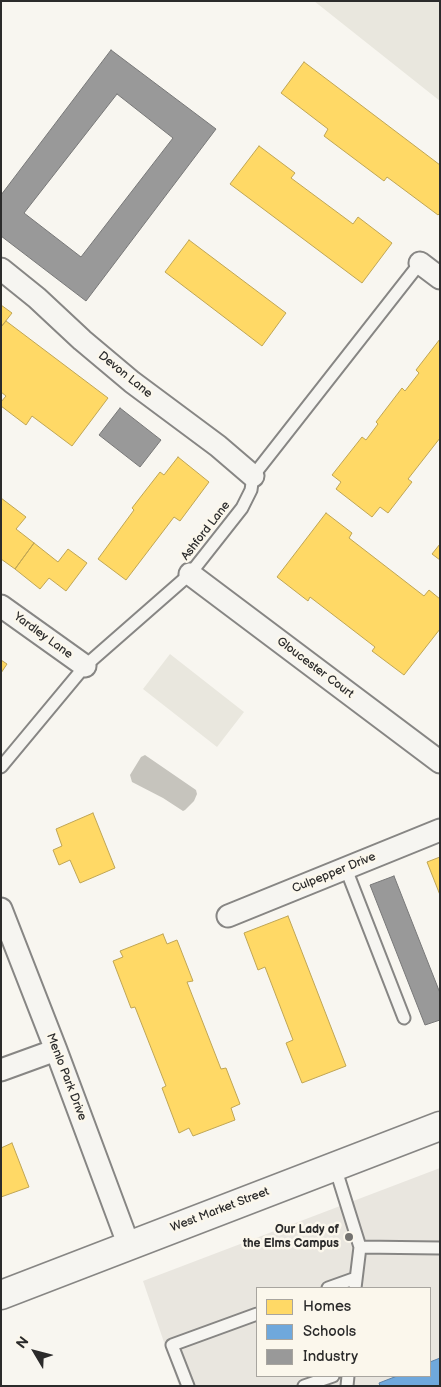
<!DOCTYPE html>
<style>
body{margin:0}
#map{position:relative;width:441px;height:1387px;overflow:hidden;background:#f8f6f0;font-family:"Balsamiq Sans",sans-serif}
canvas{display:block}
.frame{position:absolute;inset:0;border:2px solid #2b2b2b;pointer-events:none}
.legend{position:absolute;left:256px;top:1287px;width:175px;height:90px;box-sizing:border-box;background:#fbf7ec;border:1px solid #a8a59f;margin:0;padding:6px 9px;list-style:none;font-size:15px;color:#2b2b2b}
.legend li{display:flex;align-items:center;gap:10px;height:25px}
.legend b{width:25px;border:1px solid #a8a59f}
.north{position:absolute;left:10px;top:1327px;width:50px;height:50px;-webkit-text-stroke:4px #fbf7ec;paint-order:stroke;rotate:307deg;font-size:14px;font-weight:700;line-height:20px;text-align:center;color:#2b2b2b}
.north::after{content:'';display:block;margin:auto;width:18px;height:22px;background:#2b2b2b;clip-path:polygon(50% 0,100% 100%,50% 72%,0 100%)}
</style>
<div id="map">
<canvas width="441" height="1387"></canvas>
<div class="frame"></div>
<ul class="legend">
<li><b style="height:14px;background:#ffd966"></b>Homes</li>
<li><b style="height:14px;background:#6fa8dc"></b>Schools</li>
<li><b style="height:14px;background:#999"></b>Industry</li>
</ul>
<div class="north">N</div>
</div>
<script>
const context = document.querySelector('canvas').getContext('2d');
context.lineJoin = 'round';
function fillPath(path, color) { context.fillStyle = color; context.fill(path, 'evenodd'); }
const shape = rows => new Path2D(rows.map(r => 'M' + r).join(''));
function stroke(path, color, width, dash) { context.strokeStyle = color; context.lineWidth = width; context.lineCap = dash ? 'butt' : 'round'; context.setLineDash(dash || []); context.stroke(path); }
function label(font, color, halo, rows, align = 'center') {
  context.font = font + ' "Balsamiq Sans",sans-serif'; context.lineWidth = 5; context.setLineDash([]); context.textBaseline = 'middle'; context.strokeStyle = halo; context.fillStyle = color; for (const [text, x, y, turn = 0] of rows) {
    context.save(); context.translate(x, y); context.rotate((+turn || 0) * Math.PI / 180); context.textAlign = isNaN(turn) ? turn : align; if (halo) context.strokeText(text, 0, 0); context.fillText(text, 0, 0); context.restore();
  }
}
fillPath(shape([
 [440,1168,440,1386,179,1386,143,1281],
 [257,1288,430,1288,430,1376,257,1376]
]), '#e9e6df');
fillPath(shape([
 [314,1,440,1,440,101],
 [170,654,244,712,217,747,143,689]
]), '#e9e7de');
fillPath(shape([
 [145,755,196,790,197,794,194,801,185,810,183,811,163,798,132,782,130,775,141,757]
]), '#c6c4bd');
const homes = shape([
 [304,62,440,165,440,213,438,215,387,177,384,181,324,136,328,129,281,93,304,62],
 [259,146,295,173,291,178,353,224,358,217,392,243,362,283,230,184,259,146],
 [189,240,286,313,262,346,165,272,189,240],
 [1,305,12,313,1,327,1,305],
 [6,321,108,398,72,446,32,416,26,425,1,406,1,402,6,396,1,392,1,327,6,321],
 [440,339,440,438,408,479,412,482,388,513,380,507,372,517,336,489,341,482,332,475,362,437,366,440,378,424,376,422,402,388,405,391,419,373,416,370,440,339],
 [178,457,209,482,180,521,174,517,126,580,98,559,134,510,132,508,160,472,164,475,178,457],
 [1,498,26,517,16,529,34,543,15,569,1,559,1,498],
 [326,513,352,533,349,538,424,596,429,590,440,599,440,629,404,675,372,651,375,647,310,597,308,601,277,577,326,513],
 [34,543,58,562,68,549,87,563,66,591,49,578,40,589,15,569,34,543],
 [440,544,440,560,432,554,440,544],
 [1,660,7,664,1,673,1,660],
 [93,813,115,868,80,883,70,860,59,865,53,850,62,846,56,829,93,813],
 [440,857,440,895,427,862,440,857],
 [288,916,346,1066,302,1083,286,1043,293,1040,265,967,258,970,244,933,288,916],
 [163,934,167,944,177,940,193,981,187,982,221,1069,226,1068,240,1104,231,1108,235,1120,193,1136,189,1128,179,1133,162,1088,166,1086,135,1007,131,1008,113,961,123,957,120,951,163,934],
 [12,1143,29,1187,1,1197,1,1148,12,1143]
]);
fillPath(homes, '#ffd966');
stroke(homes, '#bfa554', 1);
const schools = shape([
 [440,1358,440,1386,380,1386,379,1383,397,1376,430,1376,430,1362,440,1358]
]);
fillPath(schools, '#6fa8dc');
stroke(schools, '#5b82a7', 1);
const industry = shape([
 [111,50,216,129,86,301,1,236,1,195,111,50],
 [117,94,173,138,81,257,24,213,117,94],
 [120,408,161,440,140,467,99,435,120,408],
 [394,876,440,993,440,1020,425,1025,370,885,394,876]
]);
fillPath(industry, '#999');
stroke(industry, '#787878', 1);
const service = shape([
 [1,767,85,666,190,574,242,508,251,490,253,476,420,263],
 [346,869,404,1018],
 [335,1167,360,1247,355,1288],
 [360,1247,440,1248],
 [328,1288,356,1278],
 [188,1386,172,1345,257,1314],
 [304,1386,333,1376],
 [347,1386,348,1376]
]);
const minor = shape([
 [420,263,440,278],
 [1,269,37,298,82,340,132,382,218,446,253,476],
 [190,574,440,762],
 [1,606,85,666],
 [1,909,56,1050,129,1246],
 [228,916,440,830],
 [1,1070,56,1050]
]);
const primary = shape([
 [1,1295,440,1126]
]);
stroke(service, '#878684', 15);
stroke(minor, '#878684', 25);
stroke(primary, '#878684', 31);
stroke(service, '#f6f5f1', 11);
stroke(minor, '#f6f5f1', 21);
stroke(primary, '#f6f5f1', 28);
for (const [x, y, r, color] of [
 [349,1237,5,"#737270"]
]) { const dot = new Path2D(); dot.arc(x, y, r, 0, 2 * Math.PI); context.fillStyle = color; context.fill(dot); stroke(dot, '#fbf7ec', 2); }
label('12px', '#2b2b2b', '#fbf7ec', [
 ["Devon Lane",125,375,39],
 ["Ashford Lane",206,531,-52],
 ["Yardley Lane",43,636,36],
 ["Gloucester Court",315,668,37],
 ["Culpepper Drive",334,873,-22],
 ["Menlo Park Drive",66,1077,69],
 ["West Market Street",220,1210,-21]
]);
label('bold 12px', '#2b2b2b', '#fbf7ec', [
 ["Our Lady of",339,1230],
 ["the Elms Campus",339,1244]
], 'right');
</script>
